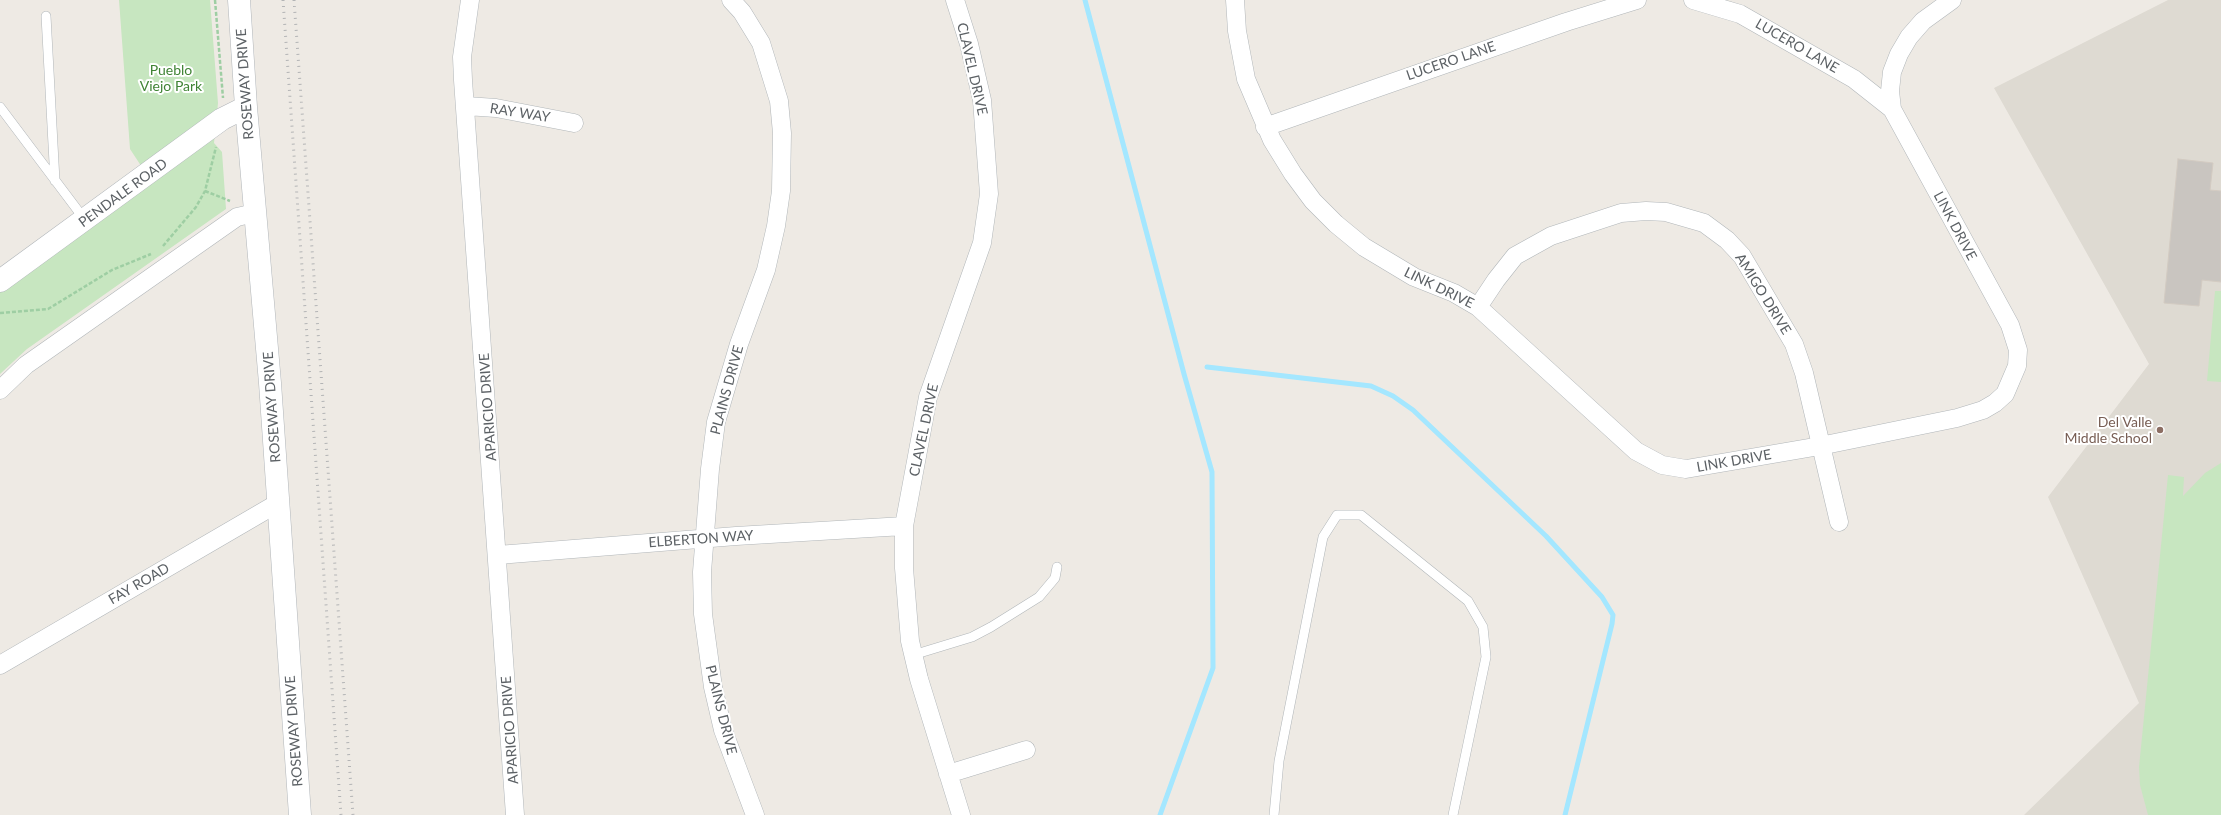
<!DOCTYPE html>
<style>
body{margin:0}
canvas{display:block;background:#eeeae4}
</style>
<canvas width="2221" height="815"></canvas>
<script>
const context = document.querySelector('canvas').getContext('2d');
context.lineJoin = 'round';
function fillPath(path, color) { context.fillStyle = color; context.fill(path, 'evenodd'); }
const shape = rows => new Path2D(rows.map(r => 'M' + r).join(''));
function stroke(path, color, width, dash) { context.strokeStyle = color; context.lineWidth = width; context.lineCap = dash ? 'butt' : 'round'; context.setLineDash(dash || []); context.stroke(path); }
function label(font, color, halo, rows, align = 'center') {
  context.font = font + ' Lato,sans-serif'; context.lineWidth = 4; context.setLineDash([]); context.textBaseline = 'middle'; context.strokeStyle = halo; context.fillStyle = color; for (const [text, x, y, turn = 0] of rows) {
    context.save(); context.translate(x, y); context.rotate((+turn || 0) * Math.PI / 180); context.textAlign = isNaN(turn) ? turn : align; if (halo) context.strokeText(text, 0, 0); context.fillText(text, 0, 0); context.restore();
  }
}
fillPath(shape([
 [2168,0,2221,0,2221,815,2024,815,2139,703,2048,497,2149,364,1994,88]
]), '#dedad2');
fillPath(shape([
 [119,0,210,0,218,103,214,143,222,152,226,209,27,349,0,374,0,288,151,181,130,149],
 [2215,291,2221,291,2221,382,2207,381],
 [2221,463,2221,815,2148,815,2140,785,2139,767,2168,475,2184,477,2183,496,2205,473]
]), '#c7e6c0');
stroke(shape([
 [1085,0,1184,374,1212,472,1213,668,1160,815],
 [1207,367,1371,386,1393,396,1413,410,1546,536,1602,597,1613,615,1612,624,1565,815]
]), '#a4e7ff', 5);
const building = shape([
 [2178,159,2213,163,2210,190,2221,191,2221,282,2202,280,2199,306,2164,303,2178,159]
]);
fillPath(building, '#c9c5c0');
stroke(building, '#d3cbc2', 1);
const lane = shape([
 [46,16,55,181],
 [0,107,85,220],
 [913,655,972,637,991,627,1039,597,1055,578,1057,567],
 [1274,815,1279,761,1323,537,1337,515,1361,515,1468,601,1483,627,1486,657,1453,815]
]);
const street = shape([
 [470,0,462,57,463,80,515,815],
 [731,0,742,12,761,43,779,101,782,133,781,191,776,226,766,270,739,344,716,422,710,469,702,572,703,614,713,687,723,730,755,815],
 [955,0,969,44,982,100,989,194,982,243,928,397,904,526,904,568,910,641,919,679,961,815],
 [1235,0,1237,31,1246,79,1272,140,1293,174,1313,201,1336,224,1364,247,1414,277,1454,293,1478,307,1636,451,1662,465,1686,469,1820,446,1957,418,1983,410,1995,403,2005,394,2017,366,2018,350,2010,325,1892,109,1890,91,1892,72,1899,54,1909,37,1923,21,1952,0],
 [1693,0,1740,14,1854,79,1892,109],
 [466,106,496,108,574,123],
 [1265,127,1566,22,1637,0],
 [1478,307,1496,280,1515,256,1551,236,1621,213,1646,211,1666,212,1704,223,1727,240,1742,256,1794,344,1804,373,1839,522],
 [0,390,26,365,237,217,255,213],
 [498,555,736,536,904,526],
 [0,665,278,503],
 [948,774,1026,750]
]);
const secondary = shape([
 [239,0,246,107,270,383,300,815],
 [0,281,222,119,246,107]
]);
stroke(lane, '#b1b6b9', 10);
stroke(street, '#b1b6b9', 19);
stroke(secondary, '#b0b5b9', 23);
stroke(shape([
 [215,0,223,98],
 [205,191,230,201],
 [163,246,196,207,205,191,216,147],
 [0,313,48,309,112,270,151,254]
]), '#9ecea3', 2.5, [4, 2]);
stroke(lane, '#fff', 9);
stroke(street, '#fff', 18);
stroke(secondary, '#fff', 22);
stroke(shape([
 [283,0,341,815],
 [294,0,353,815]
]), '#b3b4b5', 3, [1, 5]);
for (const [x, y, r, color] of [
 [2160,430,4,"#8d6e63"]
]) { const dot = new Path2D(); dot.arc(x, y, r, 0, 2 * Math.PI); context.fillStyle = color; context.fill(dot); stroke(dot, '#fff', 1.5); }
label('14px', '#5c6165', '#fff', [
 ["LUCERO LANE",1797,46,30],
 ["LUCERO LANE",1451,61,-19],
 ["CLAVEL DRIVE",972,69,77],
 ["ROSEWAY DRIVE",245,84,-94],
 ["RAY WAY",520,113,9],
 ["PENDALE ROAD",123,193,-36],
 ["LINK DRIVE",1955,226,62],
 ["LINK DRIVE",1439,288,26],
 ["AMIGO DRIVE",1763,294,58],
 ["PLAINS DRIVE",727,390,-75],
 ["ROSEWAY DRIVE",272,407,-94],
 ["APARICIO DRIVE",488,407,-94],
 ["CLAVEL DRIVE",924,430,-78],
 ["LINK DRIVE",1734,461,-10],
 ["ELBERTON WAY",701,539,-4],
 ["FAY ROAD",139,584,-30],
 ["PLAINS DRIVE",721,710,76],
 ["APARICIO DRIVE",510,730,-94],
 ["ROSEWAY DRIVE",294,731,-94]
]);
label('14px', '#3f8334', '#fff', [
 ["Pueblo",171,70],
 ["Viejo Park",171,86]
]);
label('14px', '#785e54', '#fff', [
 ["Del Valle",2152,422],
 ["Middle School",2152,438]
], 'right');
</script>
